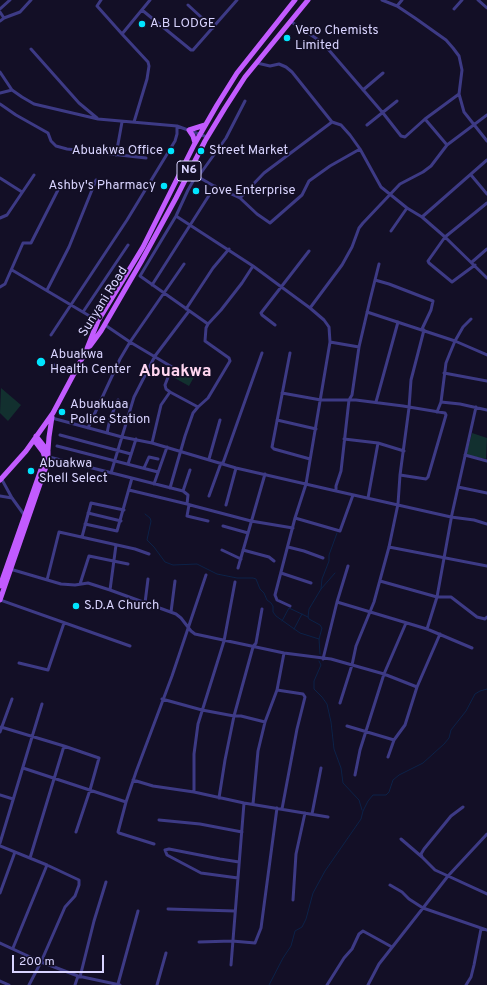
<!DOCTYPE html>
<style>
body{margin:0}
#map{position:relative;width:487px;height:985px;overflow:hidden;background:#130f26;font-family:Overpass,sans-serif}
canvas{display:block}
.scale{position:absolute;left:12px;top:955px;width:92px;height:18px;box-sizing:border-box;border:2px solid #d9d4ff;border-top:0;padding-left:5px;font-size:12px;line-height:14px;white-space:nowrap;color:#d9d4ff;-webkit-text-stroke:3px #130f26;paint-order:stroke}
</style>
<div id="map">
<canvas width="487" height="985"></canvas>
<div class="scale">200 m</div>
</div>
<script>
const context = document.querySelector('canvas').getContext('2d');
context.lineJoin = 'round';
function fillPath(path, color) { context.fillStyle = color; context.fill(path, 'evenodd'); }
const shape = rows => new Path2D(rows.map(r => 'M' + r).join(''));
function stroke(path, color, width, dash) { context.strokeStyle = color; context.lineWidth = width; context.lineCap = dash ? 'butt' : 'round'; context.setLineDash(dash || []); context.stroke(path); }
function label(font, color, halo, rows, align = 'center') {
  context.font = font + ' Overpass,sans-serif'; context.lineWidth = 3.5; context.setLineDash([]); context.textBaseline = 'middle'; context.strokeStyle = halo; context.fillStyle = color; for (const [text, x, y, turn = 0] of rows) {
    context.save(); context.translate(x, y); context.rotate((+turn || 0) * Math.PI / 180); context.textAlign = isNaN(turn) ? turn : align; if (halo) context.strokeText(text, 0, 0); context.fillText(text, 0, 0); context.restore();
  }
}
fillPath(shape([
 [177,367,194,377,189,386,171,376],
 [1,388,21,405,8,421,0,413],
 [472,433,487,438,486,459,466,455]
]), '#12302f');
stroke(shape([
 [145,514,150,518,151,521,147,540,154,547,165,562,173,565,197,564,217,574,237,578,253,578,256,579,260,589,264,593,267,600,271,603,273,606,273,612,276,616,300,633,319,639],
 [321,589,322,579,329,561,329,555,337,533],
 [282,621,289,608,308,617],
 [294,629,302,614],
 [320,654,319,639,322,628,320,625,309,619,308,617,309,609,321,589,335,573],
 [319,661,321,665,314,681,314,689,322,697,327,704,331,722,334,749,341,768,343,783,359,800,362,810],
 [269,985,283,958,291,946,295,931,302,927,306,919,313,893,325,871,361,819,363,811,368,801,373,795,386,795,389,792,393,780,399,775,423,763,444,744,449,738,451,730,466,711,475,694,480,691,487,689]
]), '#0c2248', 1);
stroke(shape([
 [101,0,97,6,122,34,148,62,149,66,147,79,134,122],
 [382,0,397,6,415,18,446,40,453,48,459,56,462,70,459,94,464,112,487,141],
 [478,0,487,8],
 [188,5,213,28],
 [397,6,402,0],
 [0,9,10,0],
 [454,9,462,0],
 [142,10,191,50,193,50,237,0],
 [0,12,4,18,0,21],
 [4,18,20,12,31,0],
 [290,21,320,41,328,49,383,113,401,136,405,137,425,119,459,94],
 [122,34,150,0],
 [31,49,79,103,97,118],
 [257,63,270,66,279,64,286,67,292,72,332,122,341,125,350,135,360,149,381,187,407,208,422,217,445,237,487,278],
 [0,72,12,90,22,97,34,104,98,119,177,126,207,137],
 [363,90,383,73],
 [0,93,12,90],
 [0,104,16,115,48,133,51,141,56,146,67,149,146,158],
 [425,119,447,145],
 [367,125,397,101],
 [116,155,122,122],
 [193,174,214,186,240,198,264,173,332,122],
 [471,175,487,194],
 [196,176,188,190,176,216,140,276,208,324],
 [198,177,226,138,245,101],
 [0,178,22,192],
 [240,198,257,214,270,223,302,195,309,181,330,166,360,149],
 [176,216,253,266,310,308,324,320,329,327,330,342,306,484,295,518,275,595,277,600,290,606],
 [422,217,487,160],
 [0,218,7,215,34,175],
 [391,231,407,208],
 [472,262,487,249],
 [475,265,452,282,429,263,428,261,445,237,487,203],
 [12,270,98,321],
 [375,280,389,284,433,301,431,310,422,329],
 [152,285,215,186],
 [0,287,5,284,23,243,31,243,59,188],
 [47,290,69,247,96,180],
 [310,308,342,265,352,247,359,228,363,223,400,184,423,172,431,166,447,145,487,115],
 [186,309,213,268,229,249],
 [83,312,128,245],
 [367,312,455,341,487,355],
 [105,325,130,342,172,367,165,385,166,389,170,392,161,405,152,443],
 [275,325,262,315,261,313,309,251],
 [51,335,127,220,175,141,177,134,177,126],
 [330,342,359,347],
 [290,353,272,447,274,449,310,459],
 [52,364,73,374],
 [444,373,487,381],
 [170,392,198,407],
 [282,393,321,400,356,400,403,406,445,413,446,415,428,477,426,479,400,475],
 [376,402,398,322],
 [441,402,460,404,487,410],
 [437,412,441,402,446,363,450,353,455,341,463,327,471,319],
 [52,418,122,437,152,443,236,468,336,491,451,517,474,520,487,524],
 [277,420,316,429],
 [88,428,120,359,130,342,184,264],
 [107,433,110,419,118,400],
 [60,435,131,454],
 [344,439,378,443,404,451],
 [57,446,158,472],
 [465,455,487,461],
 [49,457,183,491,188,495,187,504,194,506,251,521,293,528],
 [209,459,220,420],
 [223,463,262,353],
 [128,464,136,439],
 [144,468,149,457,158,459],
 [111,473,134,397,155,356,189,311],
 [1,478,12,498,25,516],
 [154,484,167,447],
 [458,487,487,493],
 [170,488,185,436,193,413,198,407,208,398,230,361,229,358,205,341,206,328,208,324,221,310,242,283,253,266],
 [129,490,187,504],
 [183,491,190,470],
 [336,491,336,486,341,471,349,400,352,395,359,347,370,300,379,264],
 [0,496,12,498],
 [209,496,221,463],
 [368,498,378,443],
 [189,505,187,516,208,521],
 [226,505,236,468],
 [88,513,121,521],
 [295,518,340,531,353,495],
 [85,524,117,531,132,478],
 [223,526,248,533],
 [82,537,91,503,124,510],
 [288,547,304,551,323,558],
 [389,547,487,566],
 [222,550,241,559],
 [243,550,269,557,274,561],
 [238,568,265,474],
 [10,569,61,584,75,585,88,583,110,590,176,614,181,618,191,631,195,634,284,653,331,659,384,674,417,687],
 [281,573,311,583],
 [47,580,59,532,135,549,149,554],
 [380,581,437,597,451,597,477,617,485,619,487,617],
 [80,584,89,556,128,564],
 [110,590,116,545],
 [0,600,130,646],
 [337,602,427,629,472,648],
 [145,603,148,579],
 [171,612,175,581],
 [427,629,437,597,452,514,476,407],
 [323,659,337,602,348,566],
 [19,663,48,670,64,623],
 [277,690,303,694,305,697,297,729,282,809],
 [162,699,202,710,234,716,241,716,265,722],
 [340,703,352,665,356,646,374,602,389,547,398,504,400,475,409,408,411,380,424,330],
 [347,726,394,740],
 [1,727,64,746,99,758,90,790,76,832],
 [0,732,12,699],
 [388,757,394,740,405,725,417,687,440,634],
 [23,768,126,802],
 [355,775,360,750,384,674,406,623],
 [133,780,153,786,194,792,244,803,328,817],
 [194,792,194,754,198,724,224,641,235,582],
 [0,795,13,799],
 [219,798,225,760,234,716,253,647,256,643,262,609],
 [253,804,258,751,265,722,277,690,284,653],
 [463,807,451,816,424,849,421,854,422,857,435,870,487,894],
 [312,814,321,768],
 [159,820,200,824,242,832],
 [401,839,422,857],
 [0,843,42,704],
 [154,844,119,833,118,832,126,802,136,772,172,676,206,575],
 [0,846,47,865,79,880,79,885,75,896,65,907,41,962,29,985],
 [30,858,64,746],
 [238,878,201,873,167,855,165,850,169,849,220,859,239,862],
 [390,885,402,892,409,899,423,908,487,930],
 [0,893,15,852],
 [293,900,296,854,305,813],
 [168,909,235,911],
 [199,942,232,941,255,943,261,928,277,808],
 [0,943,41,962,78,976,120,985],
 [13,948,47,865],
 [231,965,244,803],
 [80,977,94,921,106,882],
 [0,981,9,985],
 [118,984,138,911],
 [75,985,78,976],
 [157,985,166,953],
 [327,985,344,958,352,949,359,934,363,931,392,947],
 [368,985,379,964,423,908,448,876,487,834],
 [466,985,471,977,474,965,481,929]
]), '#3d3a85', 3);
stroke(shape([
 [195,143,193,136,189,130,205,125],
 [90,346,101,331,141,262,176,198,205,141,225,108,245,77,308,0],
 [48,450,49,437,52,417],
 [0,480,26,451,53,413,86,351,98,321,143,247,194,145,217,105,237,73,295,0],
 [0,586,45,458,43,452,34,440],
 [0,600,48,461,48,451,36,436]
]), '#c25bff', 5);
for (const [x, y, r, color] of [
 [142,24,4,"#00e5ff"],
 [287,38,4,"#00e5ff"],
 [171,151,4,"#00e5ff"],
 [201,151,4,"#00e5ff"],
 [164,186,4,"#00e5ff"],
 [196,191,4,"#00e5ff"],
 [41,362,5,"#00e5ff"],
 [62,412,4,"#00e5ff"],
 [31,471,4,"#00e5ff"],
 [76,606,4,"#00e5ff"]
]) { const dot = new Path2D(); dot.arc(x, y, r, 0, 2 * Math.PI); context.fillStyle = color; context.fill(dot); stroke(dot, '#130f26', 1.5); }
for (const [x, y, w] of [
 [189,171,24]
]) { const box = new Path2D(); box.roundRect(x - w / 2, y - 10, w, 20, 3); context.fillStyle = '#130f26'; context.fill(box); stroke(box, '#d9d4ff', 1); }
label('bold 12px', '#d9d4ff', null, [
 ["N6",189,171]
]);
label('13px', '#d9d4ff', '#130f26', [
 ["A.B LODGE",150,24],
 ["Vero Chemists",295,31],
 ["Limited",295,46],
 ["Abuakwa Office",163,151,"right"],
 ["Street Market",209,151],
 ["Ashby's Pharmacy",156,186,"right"],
 ["Love Enterprise",204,191],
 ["Abuakwa",50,355],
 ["Health Center",50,370],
 ["Abuakuaa",70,405],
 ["Police Station",70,420],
 ["Abuakwa",39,464],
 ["Shell Select",39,479],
 ["S.D.A Church",84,606]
], 'left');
label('13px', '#d9d4ff', '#130f26', [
 ["Sunyani Road",104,302,-58]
]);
label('bold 17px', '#ffd6f0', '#130f26', [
 ["Abuakwa",175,373]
]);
</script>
